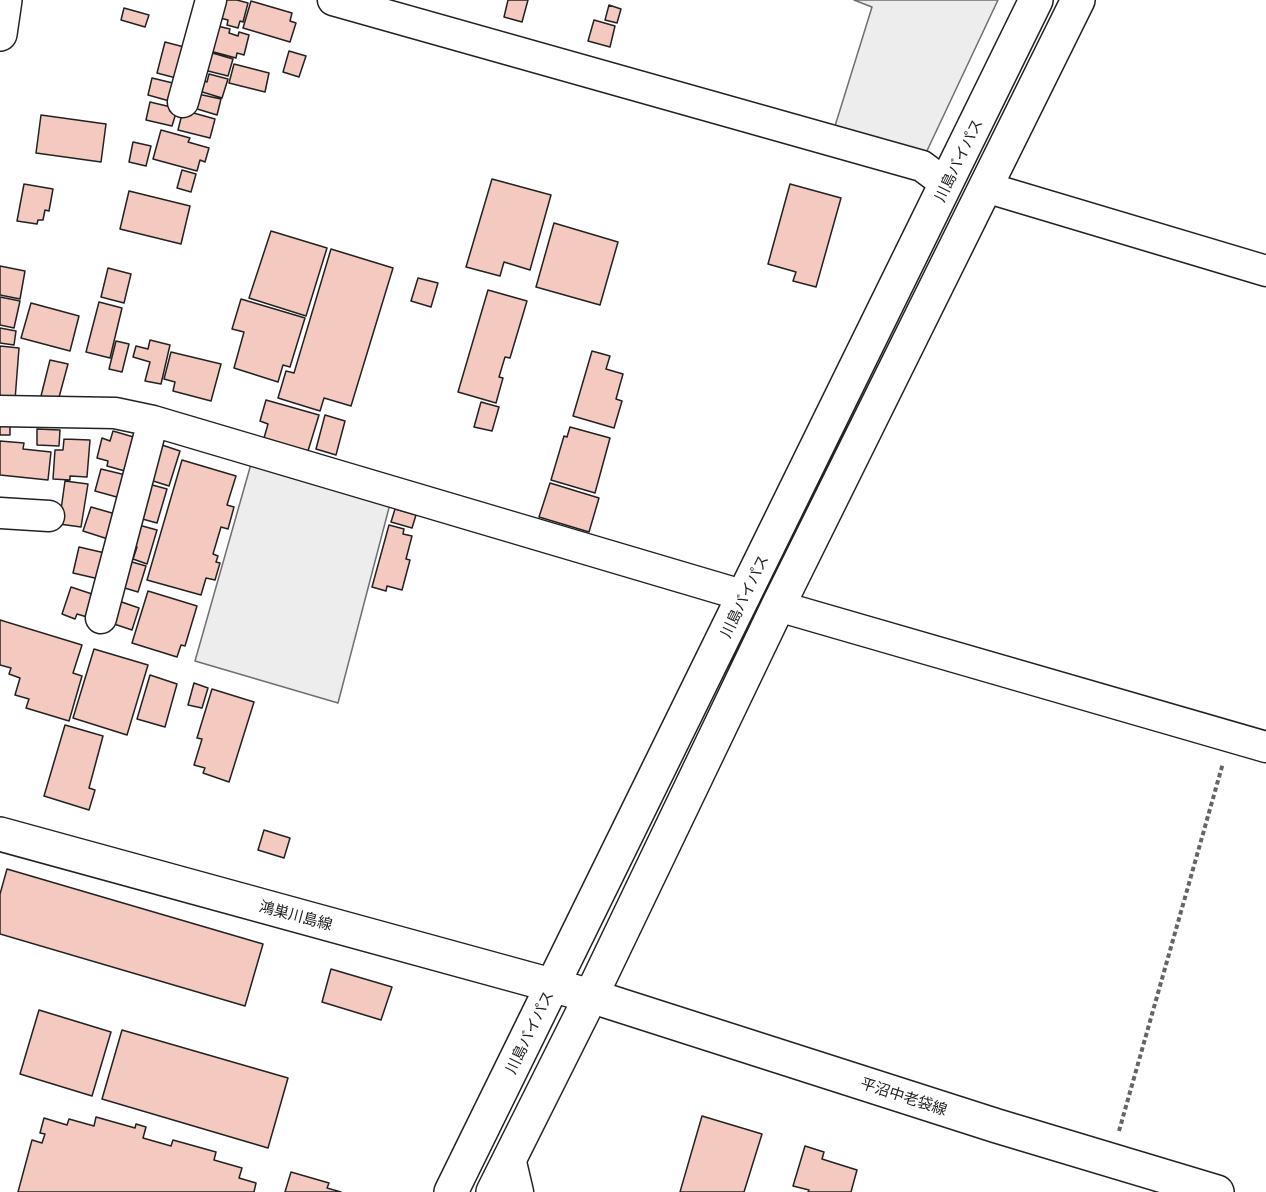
<!DOCTYPE html>
<meta charset="utf-8">
<style>
body{margin:0}
canvas{display:block;background:#fff}
</style>
<canvas width="1266" height="1192"></canvas>
<script>
const context = document.querySelector('canvas').getContext('2d');
context.lineJoin = 'round';
function fillPath(path, color) { context.fillStyle = color; context.fill(path, 'evenodd'); }
const shape = rows => new Path2D(rows.map(r => 'M' + r).join(''));
function stroke(path, color, width, dash) { context.strokeStyle = color; context.lineWidth = width; context.lineCap = dash ? 'butt' : 'round'; context.setLineDash(dash || []); context.stroke(path); }
function label(font, color, halo, rows, align = 'center') {
  context.font = font + ' Georgia,"Noto Sans JP",serif'; context.lineWidth = 4.5; context.setLineDash([]); context.textBaseline = 'middle'; context.strokeStyle = halo; context.fillStyle = color; for (const [text, x, y, turn = 0] of rows) {
    context.save(); context.translate(x, y); context.rotate((+turn || 0) * Math.PI / 180); context.textAlign = isNaN(turn) ? turn : align; if (halo) context.strokeText(text, 0, 0); context.fillText(text, 0, 0); context.restore();
  }
}
const parking = shape([
 [854,0,998,0,925,155,835,126,872,7,854,0],
 [251,464,390,504,338,703,195,661,251,464]
]);
fillPath(parking, '#ededed');
stroke(parking, '#6f6f6f', 1.5);
const building = shape([
 [220,0,237,0,248,3,243,22,240,21,238,28,227,25,228,20,216,17,220,0],
 [508,0,528,0,522,22,504,17,508,0],
 [251,1,292,13,290,21,296,23,290,42,243,28,251,1],
 [609,5,621,9,617,23,605,20,609,5],
 [124,8,149,15,145,27,121,20,124,8],
 [594,20,615,26,610,47,588,41,594,20],
 [213,25,230,29,229,33,238,36,239,32,249,35,244,55,237,53,236,58,210,51,213,25],
 [165,42,184,47,176,78,157,73,165,42],
 [289,51,306,56,299,77,283,72,289,51],
 [209,52,233,59,228,76,204,70,209,52],
 [234,64,269,73,265,92,229,83,234,64],
 [209,74,228,79,222,98,199,91,202,80,207,82,209,74],
 [152,78,177,84,173,102,148,95,152,78],
 [198,94,221,99,217,115,194,108,198,94],
 [150,102,171,107,170,111,176,113,172,126,146,120,150,102],
 [183,110,215,119,210,138,178,130,183,110],
 [41,115,106,124,101,162,36,153,41,115],
 [161,130,190,138,188,142,209,148,205,162,200,160,197,171,153,159,161,130],
 [133,142,151,146,146,166,129,162,133,142],
 [182,170,196,174,191,192,177,188,182,170],
 [492,179,551,195,530,270,504,262,500,276,466,267,492,179],
 [24,184,53,189,49,211,45,210,43,220,38,220,37,224,17,221,24,184],
 [790,184,841,198,816,287,793,281,796,272,768,264,790,184],
 [129,191,190,206,181,244,120,229,129,191],
 [554,223,618,242,600,305,536,287,554,223],
 [271,231,327,248,306,316,249,298,271,231],
 [331,249,393,268,351,406,324,398,320,411,278,398,286,371,294,373,331,249],
 [0,266,25,271,20,299,0,295,0,266],
 [108,268,131,274,124,303,101,297,108,268],
 [418,278,438,283,431,307,411,301,418,278],
 [488,290,527,301,510,358,505,357,499,377,503,378,496,403,458,392,488,290],
 [0,297,20,301,14,328,0,325,0,297],
 [241,299,305,318,290,367,283,365,278,382,234,368,244,332,232,329,241,299],
 [99,302,122,308,110,358,86,352,99,302],
 [31,303,79,316,70,351,21,338,31,303],
 [0,328,16,331,14,345,0,343,0,328],
 [150,340,170,345,161,384,145,381,150,362,133,357,136,346,148,349,150,340],
 [116,341,129,344,122,372,109,369,116,341],
 [0,346,19,348,15,400,0,399,0,346],
 [592,351,610,356,606,369,623,374,616,399,622,401,614,428,573,416,592,351],
 [171,352,221,364,211,401,173,391,175,382,164,379,171,352],
 [50,360,68,364,58,401,41,396,50,360],
 [266,400,319,415,308,451,264,438,268,424,260,421,266,400],
 [481,402,499,407,492,431,474,427,481,402],
 [325,415,345,421,336,455,316,449,325,415],
 [0,425,10,425,10,435,0,435,0,425],
 [570,427,610,438,595,493,551,480,564,436,567,437,570,427],
 [37,429,60,430,59,446,37,445,37,429],
 [113,431,137,438,132,473,107,466,108,461,97,458,102,438,110,441,113,431],
 [64,439,90,440,87,477,70,476,70,480,53,479,55,450,63,450,64,439],
 [0,441,24,443,23,449,51,452,48,480,0,475,0,441],
 [156,443,180,451,169,486,150,480,156,443],
 [182,460,236,476,227,505,234,507,228,529,221,527,213,554,218,556,216,562,220,563,215,580,206,578,201,595,147,580,182,460],
 [101,469,130,476,124,499,95,491,101,469],
 [65,481,88,484,81,527,59,524,65,481],
 [145,483,167,489,157,523,135,517,145,483],
 [550,483,599,498,589,532,539,517,550,483],
 [91,507,119,515,111,540,83,531,91,507],
 [395,509,416,515,412,528,391,522,395,509],
 [135,524,157,530,147,564,133,559,137,547,129,544,135,524],
 [389,525,404,529,403,534,412,536,406,559,410,560,402,590,387,586,386,591,372,587,389,525],
 [79,547,105,553,99,579,73,573,79,547],
 [125,560,146,566,138,592,118,586,125,560],
 [71,587,95,595,87,617,77,614,75,619,62,614,71,587],
 [148,591,197,606,185,646,181,645,177,657,132,643,148,591],
 [113,599,139,608,132,630,105,621,113,599],
 [0,620,82,645,73,673,82,676,69,721,26,708,29,699,15,695,20,678,9,674,11,668,0,665,0,620],
 [94,649,148,665,127,735,73,718,94,649],
 [150,675,177,684,165,727,137,719,150,675],
 [194,683,208,688,202,708,188,705,194,683],
 [212,689,254,702,229,782,203,773,205,768,194,765,202,739,197,738,212,689],
 [65,725,103,736,89,788,95,790,89,810,44,796,65,725],
 [264,830,290,838,284,858,258,850,264,830],
 [7,869,263,944,245,1006,0,934,0,894,7,869],
 [331,969,392,987,381,1020,322,1002,331,969],
 [39,1010,111,1032,92,1096,20,1074,39,1010],
 [122,1030,288,1078,268,1148,102,1099,122,1030],
 [702,1116,762,1134,744,1192,680,1192,702,1116],
 [96,1117,135,1128,136,1124,146,1127,143,1138,171,1146,173,1140,216,1152,214,1160,242,1168,239,1178,256,1183,254,1192,18,1192,32,1140,42,1143,45,1134,40,1133,44,1118,67,1125,69,1119,94,1126,96,1117],
 [805,1146,824,1152,822,1159,857,1170,851,1192,808,1192,809,1190,793,1186,805,1146],
 [291,1172,329,1183,327,1188,341,1192,285,1192,291,1172]
]);
fillPath(building, '#f3c9c0');
stroke(building, '#222', 1.5);
const minor = shape([
 [333,0,922,166,946,184],
 [183,102,211,0],
 [985,187,1266,271],
 [0,411,115,413,153,421,745,596],
 [0,513,49,516],
 [778,606,1266,747],
 [101,618,153,421],
 [510,1158,518,1192]
]);
const major = shape([
 [0,34,5,0],
 [0,834,591,996,997,1126,1217,1192]
]);
const highway = shape([
 [451,1192,1036,0],
 [493,1192,591,996,778,606,1078,0]
]);
stroke(minor, '#222', 33);
stroke(major, '#222', 36);
stroke(highway, '#222', 36);
stroke(shape([
 [1119,1131,1223,763]
]), '#646464', 4, [4.5, 3]);
stroke(minor, '#fff', 30);
stroke(major, '#fff', 33);
stroke(highway, '#fff', 33);
label('15px', '#222', '#fff', [
 ["川島バイパス",958,160,-64],
 ["川島バイパス",744,596,-64],
 ["鴻巣川島線",296,915,15],
 ["川島バイパス",529,1032,-64],
 ["平沼中老袋線",904,1096,18]
]);
</script>
